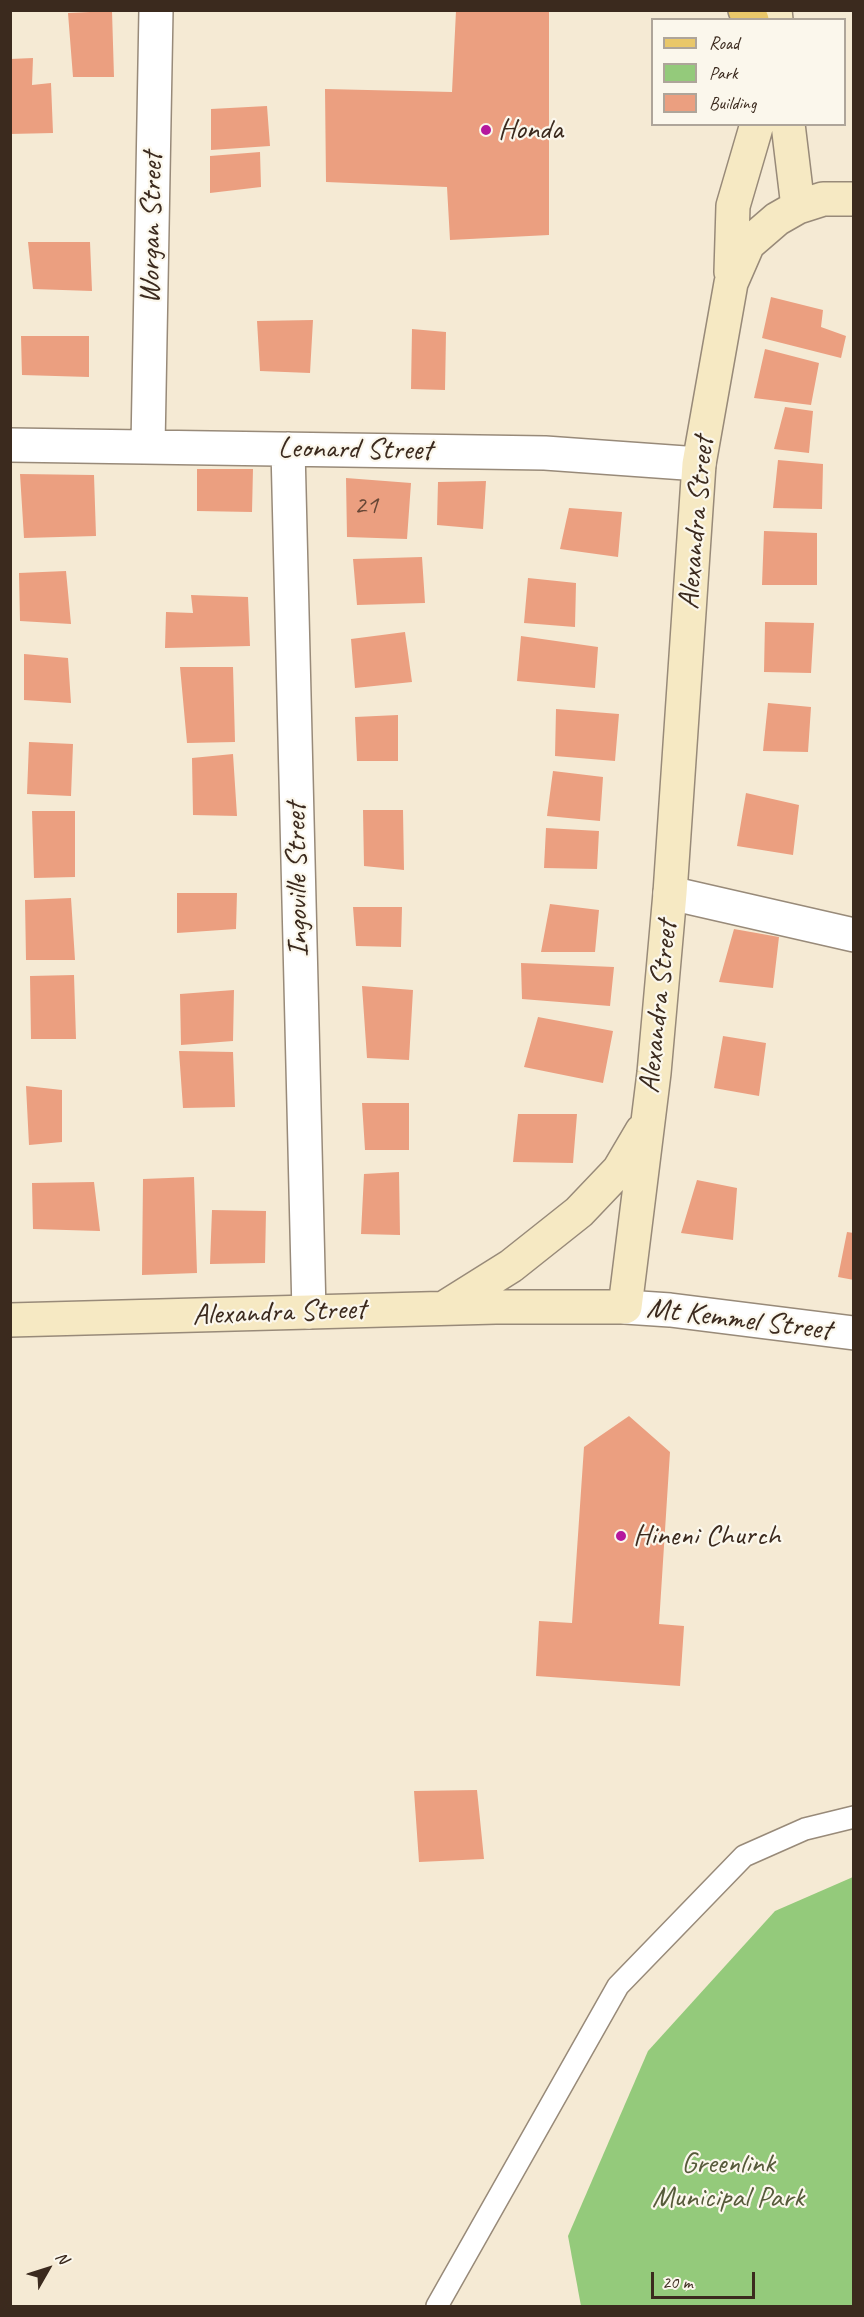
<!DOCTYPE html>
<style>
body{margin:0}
#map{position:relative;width:864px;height:2317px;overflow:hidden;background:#f5ead4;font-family:Caveat,sans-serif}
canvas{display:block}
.frame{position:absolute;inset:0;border:12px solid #3b2a1e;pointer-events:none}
.legend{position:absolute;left:651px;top:18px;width:195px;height:108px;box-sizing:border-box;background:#fbf7ec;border:2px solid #aea59a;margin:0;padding:8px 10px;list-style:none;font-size:18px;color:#3b2a1e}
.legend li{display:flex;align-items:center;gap:12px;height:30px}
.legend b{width:30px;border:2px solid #aea59a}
.north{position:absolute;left:18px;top:2239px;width:60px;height:60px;-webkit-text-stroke:4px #fbf7ec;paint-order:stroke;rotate:51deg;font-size:16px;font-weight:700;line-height:24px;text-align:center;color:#3b2a1e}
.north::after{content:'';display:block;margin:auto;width:21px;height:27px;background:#3b2a1e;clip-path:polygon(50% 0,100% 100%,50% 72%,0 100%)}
.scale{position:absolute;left:651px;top:2272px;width:104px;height:27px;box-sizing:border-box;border:3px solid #3b2a1e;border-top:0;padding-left:8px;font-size:18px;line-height:21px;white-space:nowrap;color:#3b2a1e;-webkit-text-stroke:4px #fbf7ec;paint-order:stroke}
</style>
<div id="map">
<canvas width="864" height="2317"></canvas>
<div class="frame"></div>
<ul class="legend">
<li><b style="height:8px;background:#e9c769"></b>Road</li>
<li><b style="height:16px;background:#94ca7b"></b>Park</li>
<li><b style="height:16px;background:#eb9f80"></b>Building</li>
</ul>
<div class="north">N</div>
<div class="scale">20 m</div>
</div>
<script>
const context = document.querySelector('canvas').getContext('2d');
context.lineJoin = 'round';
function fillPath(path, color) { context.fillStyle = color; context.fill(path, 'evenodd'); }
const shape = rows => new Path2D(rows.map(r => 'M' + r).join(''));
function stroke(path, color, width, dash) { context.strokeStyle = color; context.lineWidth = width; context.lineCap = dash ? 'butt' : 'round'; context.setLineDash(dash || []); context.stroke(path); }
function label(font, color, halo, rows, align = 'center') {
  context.font = font + ' Caveat,sans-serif'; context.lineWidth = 4.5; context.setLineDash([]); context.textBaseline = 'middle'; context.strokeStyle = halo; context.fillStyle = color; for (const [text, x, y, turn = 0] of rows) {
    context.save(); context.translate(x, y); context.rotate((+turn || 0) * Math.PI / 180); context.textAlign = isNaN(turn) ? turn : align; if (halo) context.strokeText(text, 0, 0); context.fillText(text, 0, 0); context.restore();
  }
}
fillPath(shape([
 [853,1877,853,2306,581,2306,568,2236,648,2051,775,1911]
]), '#94ca7b');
fillPath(shape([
 [549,10,549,235,450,240,447,187,326,182,325,89,452,92,456,11],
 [112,11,114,77,73,77,68,13],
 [33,58,32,85,51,83,53,133,10,134,10,59],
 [267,106,270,146,211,150,211,109],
 [260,152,261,187,210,193,210,156],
 [28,242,90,242,92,291,33,289],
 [771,297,823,310,821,327,846,336,841,358,762,338],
 [313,320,310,373,260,371,257,321],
 [412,329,446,332,445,390,411,389],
 [21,336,89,336,89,377,22,375],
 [765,349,819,363,811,405,754,398],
 [785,407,813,411,809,453,774,449],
 [778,460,823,464,822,509,773,508],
 [197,469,253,469,252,512,197,511],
 [20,474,94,475,96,536,24,538],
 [346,478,411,483,407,539,347,537],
 [486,481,483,529,437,525,438,482],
 [569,508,622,512,618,557,560,549],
 [764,531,817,533,817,585,762,585],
 [422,557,425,603,357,605,353,559],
 [66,571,71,624,20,621,19,573],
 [528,578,576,583,575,627,524,623],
 [191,595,248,597,250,646,165,648,166,612,193,613],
 [765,622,814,623,811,673,764,672],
 [405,632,412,682,355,688,351,639],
 [521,636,598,647,595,688,517,681],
 [24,654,68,658,71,703,24,700],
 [180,667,233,667,235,742,187,743],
 [768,703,811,707,808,752,763,751],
 [556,709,619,714,615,761,555,756],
 [398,715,398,761,357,761,355,717],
 [29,742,73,744,71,796,27,794],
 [233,754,237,816,193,815,192,758],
 [553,771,603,777,600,821,547,816],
 [746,793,799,805,793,855,737,846],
 [363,810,403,810,404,870,364,866],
 [32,811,75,811,75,877,34,878],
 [546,828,599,831,597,869,544,868],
 [177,893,237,893,236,929,177,933],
 [71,898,75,960,26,960,25,900],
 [550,904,599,910,595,952,541,952],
 [353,907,402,907,401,947,356,946],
 [734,929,779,937,773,988,719,982],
 [521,963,614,967,610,1006,522,999],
 [74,975,76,1039,31,1039,30,976],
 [362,986,413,990,409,1060,367,1058],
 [234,990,233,1041,181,1045,180,994],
 [538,1017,613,1031,603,1083,524,1067],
 [723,1036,766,1043,759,1096,714,1088],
 [179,1051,233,1052,235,1107,183,1108],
 [26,1086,62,1090,62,1142,29,1145],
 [362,1103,409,1103,409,1150,365,1150],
 [518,1114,577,1114,573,1163,513,1162],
 [399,1172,400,1235,361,1234,364,1174],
 [194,1177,197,1273,142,1275,143,1179],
 [697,1180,737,1188,733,1240,681,1233],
 [94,1182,100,1231,33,1229,32,1183],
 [212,1210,266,1211,265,1263,210,1264],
 [847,1232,854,1233,854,1280,838,1277],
 [629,1416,670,1452,659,1624,684,1626,680,1686,536,1676,539,1621,572,1623,584,1447],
 [477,1790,484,1859,419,1862,414,1791]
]), '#eb9f80');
const lane = shape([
 [437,2306,618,1986,744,1856,805,1829,854,1817]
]);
const street = shape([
 [10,445,545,453,699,464],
 [148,446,156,10],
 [288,449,309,1312],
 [670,893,854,935],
 [625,1307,670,1310,854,1333]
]);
const secondary = shape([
 [775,10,776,20],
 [788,124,798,207],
 [731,272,733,206,757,124],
 [444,1308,511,1266,579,1212,619,1170,642,1131],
 [10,1320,496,1307,625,1307,654,1073,670,893,699,464,731,283,748,244,777,219,798,207,823,199,854,199]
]);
const primary = shape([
 [745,10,752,20]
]);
stroke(lane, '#988a79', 24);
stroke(street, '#988a79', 36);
stroke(secondary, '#988a79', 36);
stroke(primary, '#988a79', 36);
stroke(lane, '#fff', 21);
stroke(street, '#fff', 33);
stroke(secondary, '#f6e9c3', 33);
stroke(primary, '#e9c769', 33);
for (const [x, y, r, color] of [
 [486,130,6,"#b5179e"],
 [621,1536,6,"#b5179e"]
]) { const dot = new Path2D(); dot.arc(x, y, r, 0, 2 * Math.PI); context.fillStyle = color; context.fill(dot); stroke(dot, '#fbf7ec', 2); }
label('27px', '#674736', null, [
 ["21",366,506]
]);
label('30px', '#3b2a1e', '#fbf7ec', [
 ["Honda",498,130],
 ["Hineni Church",633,1536]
], 'left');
label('30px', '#3b2a1e', '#fbf7ec', [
 ["Worgan Street",152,228,-89],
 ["Leonard Street",355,450,1],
 ["Alexandra Street",697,523,-85],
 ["Ingoville Street",298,880,-91],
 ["Alexandra Street",659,1007,-84],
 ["Alexandra Street",279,1313,-2],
 ["Mt Kemmel Street",739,1320,7]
]);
label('30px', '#565a3a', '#fbf7ec', [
 ["Greenlink",728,2164],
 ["Municipal Park",728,2198]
]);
</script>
